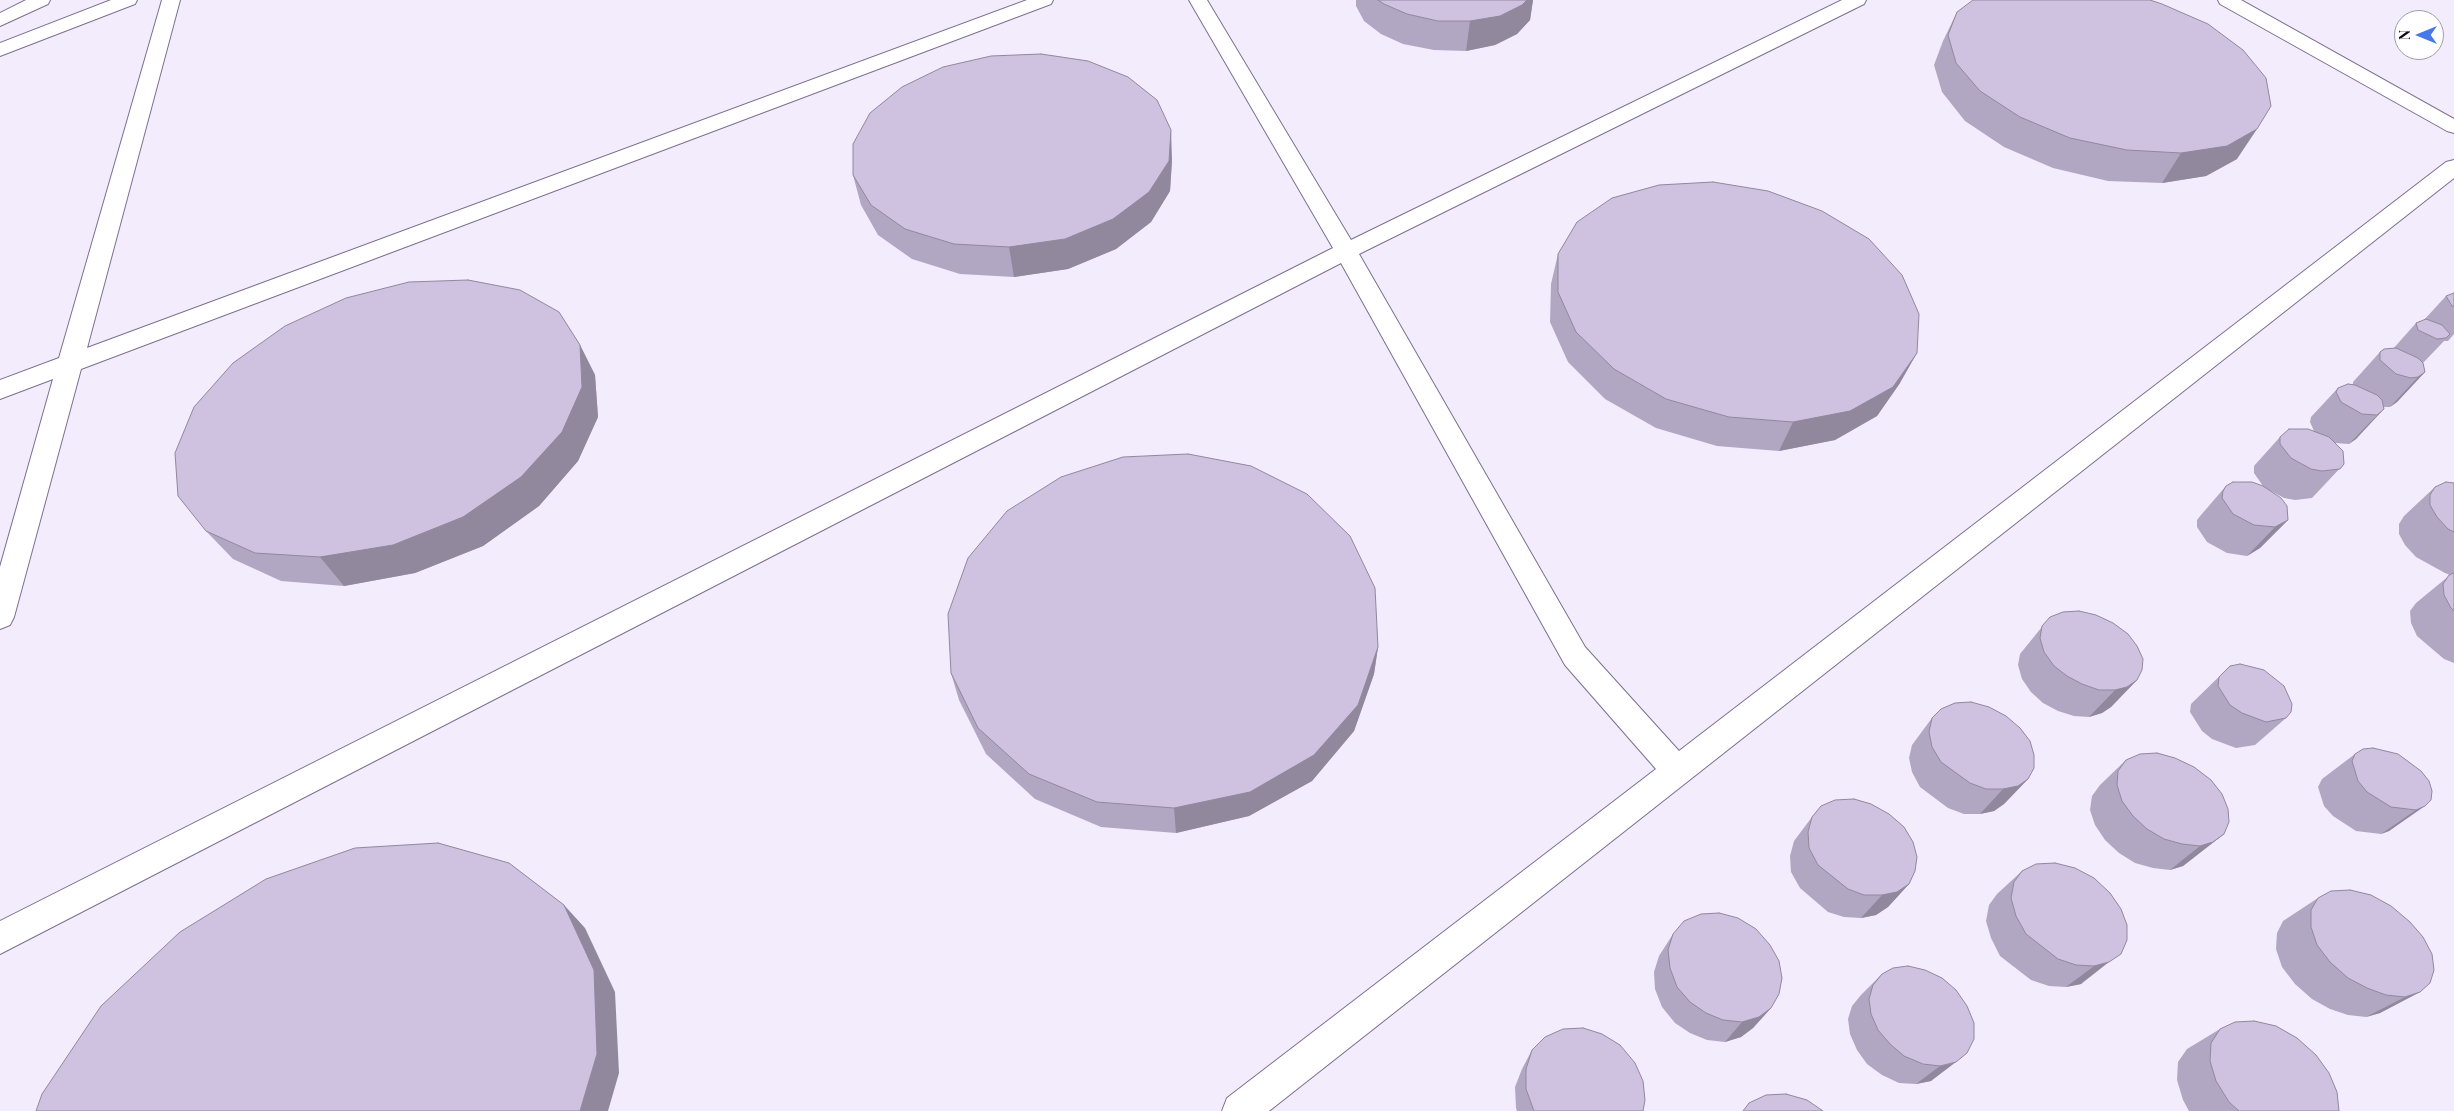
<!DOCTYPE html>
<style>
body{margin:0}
#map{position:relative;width:2454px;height:1111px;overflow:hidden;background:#fbfbfb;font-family:"Playfair Display",serif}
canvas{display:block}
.north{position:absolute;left:2394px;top:10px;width:50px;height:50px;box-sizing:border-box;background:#fff;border:1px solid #9f9da2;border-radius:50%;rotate:270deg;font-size:14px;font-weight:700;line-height:20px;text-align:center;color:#100b17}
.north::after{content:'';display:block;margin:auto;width:18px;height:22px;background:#4578e9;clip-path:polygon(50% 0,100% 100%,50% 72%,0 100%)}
</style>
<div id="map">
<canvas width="2454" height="1111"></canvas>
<div class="north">N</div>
</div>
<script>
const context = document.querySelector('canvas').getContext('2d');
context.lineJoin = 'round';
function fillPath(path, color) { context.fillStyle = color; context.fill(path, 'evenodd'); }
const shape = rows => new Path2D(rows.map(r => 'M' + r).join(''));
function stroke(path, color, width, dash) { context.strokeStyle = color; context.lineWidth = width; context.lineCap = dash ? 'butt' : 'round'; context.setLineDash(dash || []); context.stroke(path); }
fillPath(shape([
 [0,0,2454,0,2454,1111,0,1111],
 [2404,20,2434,20,2434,50,2404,50]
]), '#f3ecfd');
const minor = shape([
 [26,0,50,0,48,4,0,26,0,13,26,0],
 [111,0,137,0,135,4,0,56,0,43,111,0],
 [162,0,180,0,87,348,1027,0,1053,0,1051,4,81,369,14,617,10,625,0,629,0,567,53,379,0,399,0,380,59,358,162,0],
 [1189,0,1207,0,1351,240,1842,0,1866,0,1864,4,1359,254,1585,647,1679,751,2446,162,2454,160,2454,178,1269,1111,1222,1111,1227,1098,1656,769,1565,665,1341,263,0,954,0,921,1333,248,1189,0],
 [2218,0,2241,0,2454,119,2454,133,2447,131,2220,4,2218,0]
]);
stroke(minor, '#7d708f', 2);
fillPath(minor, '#fff');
fillPath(shape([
 [1356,0,1533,0,1530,20,1517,34,1495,45,1466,51,1434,50,1403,44,1381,34,1364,21,1356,6],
 [1957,12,2237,159,2206,176,2162,183,2108,181,2053,168,2004,147,1965,121,1942,92,1934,65,1943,41],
 [1172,160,1170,191,1151,222,1116,249,1068,269,1014,277,960,274,912,259,878,235,861,205,853,175],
 [1558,254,1900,383,1877,416,1835,440,1779,451,1717,446,1656,428,1605,399,1568,362,1550,322,1551,284],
 [2454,293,2454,334,2448,341,2444,341,2423,363,2425,372,2397,402,2390,407,2384,407,2356,439,2349,444,2335,443,2344,464,2312,498,2295,500,2284,498,2269,490,2288,520,2260,548,2247,556,2227,553,2207,542,2197,527,2197,520,2201,515,2226,486,2263,486,2254,473,2254,466,2280,437,2314,431,2310,422,2311,417,2338,388,2353,384,2353,382,2380,352,2393,349,2416,323,2424,320,2446,296],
 [580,345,595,375,598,417,578,461,539,506,483,546,415,573,344,586,281,581,233,559,206,531],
 [2454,483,2454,663,2444,659,2417,636,2411,623,2410,611,2416,603,2450,575,2445,573,2416,557,2405,545,2399,534,2399,524,2404,516,2435,487],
 [2050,617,2137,680,2111,707,2102,713,2089,717,2074,716,2058,711,2043,703,2031,692,2022,679,2018,665,2020,654],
 [1378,647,1374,674,1354,731,1312,781,1249,816,1176,833,1101,827,1035,799,986,754,959,700,951,673],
 [2230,666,2286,718,2255,745,2236,748,2212,739,2202,731,2190,712,2191,704],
 [1932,718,2028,779,2004,804,1994,811,1980,814,1964,814,1948,808,1920,787,1912,772,1909,758,1912,745],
 [2355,754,2431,800,2389,831,2381,834,2356,831,2333,816,2324,806,2318,787,2322,779],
 [2126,760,2224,834,2183,866,2170,870,2153,868,2135,863,2119,853,2105,840,2095,825,2090,810,2092,796,2100,785],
 [1812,817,1909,884,1888,907,1876,915,1861,918,1844,917,1828,912,1800,888,1791,872,1790,856,1794,841],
 [2022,871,2127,925,2081,984,2066,987,2049,986,2031,980,2000,956,1991,938,1986,921,1989,905,1997,894],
 [2318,898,2420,992,2380,1013,2366,1017,2348,1015,2330,1009,2312,999,2295,984,2282,967,2276,949,2277,933,2283,921],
 [1673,934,1771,1008,1753,1028,1741,1037,1725,1042,1707,1040,1690,1033,1675,1023,1662,1007,1655,989,1654,972,1659,956],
 [1882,974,1974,1023,1931,1081,1916,1084,1899,1083,1882,1075,1867,1064,1857,1050,1850,1034,1848,1019,1852,1006,1861,995],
 [2220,1029,2339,1111,2189,1111,2183,1100,2177,1080,2178,1062,2187,1049],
 [1532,1050,1643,1111,1517,1111,1516,1108,1515,1087,1522,1069]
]), '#b2a7c2');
fillPath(shape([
 [1527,0,1533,0,1530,20,1517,34,1495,45,1466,51,1470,21],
 [2257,129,2237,159,2206,176,2162,183,2181,153],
 [1171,130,1172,160,1170,191,1151,222,1116,249,1068,269,1014,277,1009,247],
 [580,345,595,375,598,417,578,461,539,506,483,546,415,573,344,586,320,557],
 [1917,353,1900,383,1877,416,1835,440,1779,451,1793,422],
 [2425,372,2397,402,2390,407,2418,377],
 [2384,409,2356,439,2349,444,2377,415],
 [2288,520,2260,548,2247,556,2275,527],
 [1378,647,1374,674,1354,731,1312,781,1249,816,1176,833,1174,808],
 [2137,680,2111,707,2102,713,2089,717,2115,690],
 [2028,779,2004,804,1994,811,1980,814,2003,789],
 [2425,806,2389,831,2381,834,2416,810],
 [2224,834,2183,866,2170,870,2200,846],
 [1909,884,1888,907,1876,915,1861,918,1882,895],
 [564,905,585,928,615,992,619,1073,608,1111,580,1111],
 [2109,962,2081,984,2066,987,2094,966],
 [2420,992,2380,1013,2366,1017,2405,997],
 [1771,1008,1753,1028,1741,1037,1725,1042,1742,1022],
 [1956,1062,1931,1081,1916,1084,1940,1066]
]), '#91889e');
const building = shape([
 [1378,0,1527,0,1522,5,1500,16,1470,21,1438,21,1407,14,1384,4,1378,0],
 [1973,0,2150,0,2162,4,2208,24,2243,50,2266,78,2271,106,2257,129,2227,146,2181,153,2127,150,2070,138,2020,117,1980,91,1956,63,1948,35,1957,12,1973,0],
 [1041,54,1088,61,1128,77,1157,100,1171,130,1169,161,1149,192,1113,219,1065,239,1009,247,954,244,905,229,871,205,853,175,853,144,870,113,902,87,943,67,991,56,1041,54],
 [1713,182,1768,191,1822,211,1869,239,1902,275,1919,314,1917,353,1893,387,1850,411,1793,422,1729,417,1666,399,1614,369,1576,332,1558,292,1558,254,1577,222,1612,198,1659,185,1713,182],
 [468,280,520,290,559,312,580,345,582,387,562,432,521,477,463,517,393,545,320,557,255,553,206,531,178,496,175,453,194,407,233,363,285,326,346,298,409,282,468,280],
 [2454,293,2454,306,2452,306,2446,296,2454,293],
 [2426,319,2442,325,2450,334,2446,338,2437,339,2418,330,2416,323,2426,319],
 [2396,348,2418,358,2423,363,2425,372,2418,377,2411,378,2396,374,2380,360,2380,352,2384,349,2396,348],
 [2348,384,2355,385,2377,395,2382,400,2384,409,2377,415,2362,414,2341,402,2336,392,2338,388,2348,384],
 [2289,429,2308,429,2329,437,2343,451,2344,464,2340,469,2322,471,2311,469,2291,458,2280,444,2280,437,2289,429],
 [1188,454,1251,466,1307,494,1350,536,1375,588,1378,647,1358,705,1314,755,1250,792,1174,808,1097,802,1029,774,978,728,951,673,948,614,968,558,1007,511,1061,477,1123,457,1188,454],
 [2233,482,2252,482,2263,486,2281,498,2287,506,2288,520,2275,527,2254,525,2233,514,2222,498,2223,491,2226,486,2233,482],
 [2446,482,2454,483,2454,532,2448,529,2437,517,2430,505,2430,495,2435,487,2446,482],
 [2454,573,2454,611,2451,608,2444,595,2443,584,2449,575,2454,573],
 [2079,611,2096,615,2113,623,2128,634,2137,646,2143,659,2142,670,2137,680,2127,687,2115,690,2099,690,2082,684,2067,676,2054,666,2044,652,2040,638,2042,626,2050,617,2063,612,2079,611],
 [2240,664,2264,670,2284,686,2292,704,2291,712,2286,718,2266,722,2242,713,2230,705,2218,686,2219,677,2230,666,2240,664],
 [1971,702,1989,707,2006,716,2020,728,2030,741,2034,755,2034,768,2028,779,2018,786,2003,789,1986,789,1970,783,1941,762,1932,747,1929,732,1932,718,1941,709,1955,703,1971,702],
 [2373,748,2398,754,2421,771,2429,781,2432,791,2431,800,2425,806,2416,810,2391,807,2367,792,2358,781,2352,761,2355,754,2363,749,2373,748],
 [2157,753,2175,758,2194,767,2211,780,2222,794,2228,809,2229,822,2224,834,2213,842,2200,846,2182,844,2164,839,2147,829,2133,816,2122,801,2117,785,2118,771,2126,760,2140,754,2157,753],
 [1854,799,1871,804,1889,814,1904,827,1913,842,1917,857,1915,871,1909,884,1897,892,1882,895,1864,895,1848,889,1818,865,1809,848,1808,832,1812,817,1821,806,1835,800,1854,799],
 [438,843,509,863,564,905,594,970,597,1054,580,1111,36,1111,42,1094,101,1006,180,932,266,879,355,848,438,843],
 [2055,863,2075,868,2094,878,2110,893,2121,909,2127,925,2127,940,2121,954,2109,962,2094,966,2076,965,2058,959,2026,934,2016,916,2011,898,2014,882,2022,871,2036,864,2055,863],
 [2350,890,2371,895,2391,906,2410,922,2423,937,2432,954,2434,970,2430,983,2420,992,2405,997,2386,995,2367,988,2348,978,2330,962,2317,945,2311,927,2311,910,2318,898,2331,891,2350,890],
 [1719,913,1738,918,1756,929,1770,945,1779,961,1782,978,1779,994,1771,1008,1759,1017,1742,1022,1723,1020,1706,1013,1690,1002,1677,987,1670,968,1668,950,1673,934,1684,921,1701,914,1719,913],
 [1908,966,1925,970,1942,978,1956,990,1967,1006,1974,1023,1974,1039,1967,1053,1956,1062,1940,1066,1923,1064,1904,1056,1890,1044,1878,1030,1871,1014,1869,999,1873,985,1882,974,1893,968,1908,966],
 [2254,1021,2276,1026,2297,1038,2316,1055,2329,1073,2337,1092,2339,1111,2239,1111,2229,1102,2216,1081,2210,1061,2211,1043,2220,1029,2235,1022,2254,1021],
 [1583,1028,1602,1034,1620,1045,1635,1063,1643,1081,1645,1100,1643,1111,1534,1111,1526,1089,1526,1069,1532,1050,1545,1037,1563,1029,1583,1028],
 [1786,1094,1807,1100,1823,1111,1743,1111,1749,1103,1766,1095,1786,1094]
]);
fillPath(building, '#cfc2e1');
stroke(building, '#91889e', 1);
</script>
